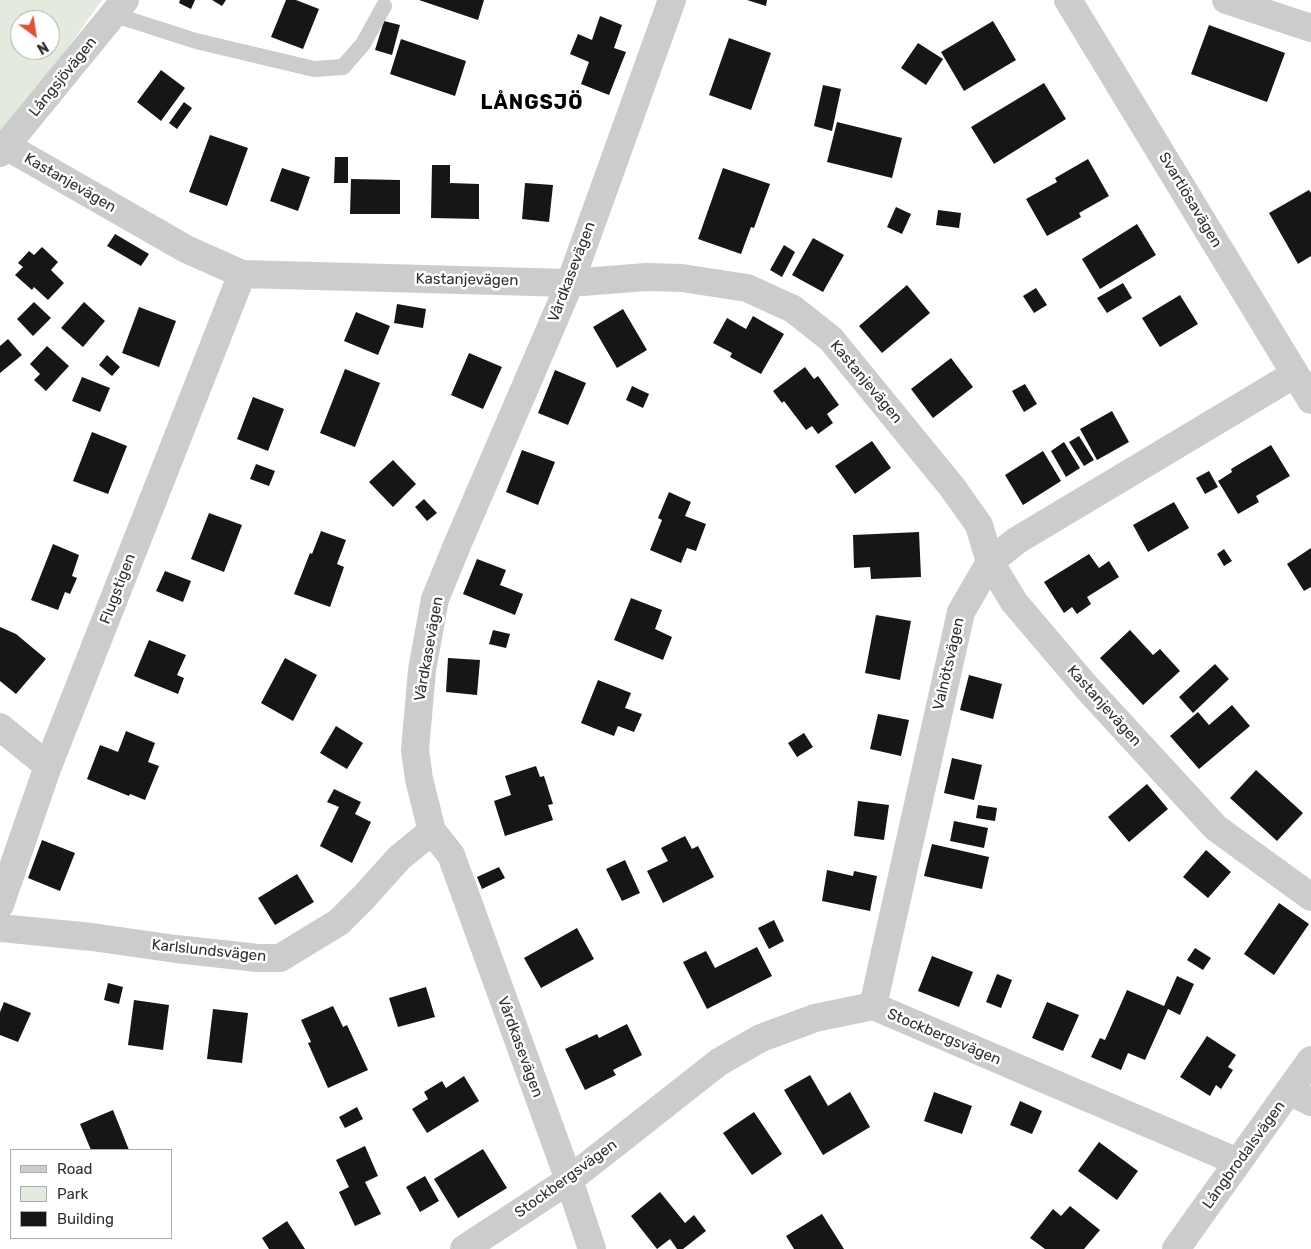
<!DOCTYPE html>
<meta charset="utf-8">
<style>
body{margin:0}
#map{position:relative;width:1311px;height:1249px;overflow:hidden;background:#fff;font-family:Rubik,sans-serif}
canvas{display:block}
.legend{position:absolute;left:10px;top:1149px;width:162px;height:90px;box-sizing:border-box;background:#fff;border:1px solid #acacac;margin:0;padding:6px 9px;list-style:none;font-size:15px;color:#2f2f2f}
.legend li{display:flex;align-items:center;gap:10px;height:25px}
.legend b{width:25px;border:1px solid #acacac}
.north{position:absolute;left:10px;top:10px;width:50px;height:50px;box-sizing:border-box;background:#fff;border:1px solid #acacac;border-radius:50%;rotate:149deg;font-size:14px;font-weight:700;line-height:20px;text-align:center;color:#2f2f2f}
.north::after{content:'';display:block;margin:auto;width:18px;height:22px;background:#dd5039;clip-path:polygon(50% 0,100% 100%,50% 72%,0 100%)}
</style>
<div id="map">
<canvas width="1311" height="1249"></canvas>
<ul class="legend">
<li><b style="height:6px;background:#ccc"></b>Road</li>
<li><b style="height:14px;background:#e2ebdd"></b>Park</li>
<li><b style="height:14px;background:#161616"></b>Building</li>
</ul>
<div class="north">N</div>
</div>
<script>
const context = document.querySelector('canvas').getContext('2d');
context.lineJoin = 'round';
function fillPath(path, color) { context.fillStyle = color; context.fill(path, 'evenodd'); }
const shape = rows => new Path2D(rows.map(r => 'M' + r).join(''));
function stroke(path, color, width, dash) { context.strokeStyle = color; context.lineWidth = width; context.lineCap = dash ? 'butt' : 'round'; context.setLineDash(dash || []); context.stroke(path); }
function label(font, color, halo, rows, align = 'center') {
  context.font = font + ' Rubik,sans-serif'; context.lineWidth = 5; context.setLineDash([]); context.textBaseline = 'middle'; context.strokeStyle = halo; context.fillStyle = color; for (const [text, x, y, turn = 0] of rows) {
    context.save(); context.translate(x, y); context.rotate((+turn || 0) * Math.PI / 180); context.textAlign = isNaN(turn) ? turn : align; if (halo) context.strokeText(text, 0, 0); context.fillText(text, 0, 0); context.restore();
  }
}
fillPath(shape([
 [0,0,102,0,0,143],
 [20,20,50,20,50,50,20,50]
]), '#e2ebdd');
fillPath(shape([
 [180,0,195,0,191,9,179,3],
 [212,0,226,0,222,6],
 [286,0,296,0,319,9,303,49,271,37],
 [419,0,484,0,478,20],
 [747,0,767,0,766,6],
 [600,16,622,25,614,48,626,52,609,95,581,84,589,62,570,54,578,34,592,40],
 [384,21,400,25,392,55,375,50],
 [993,21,1016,60,964,91,941,52],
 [1209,25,1285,53,1267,102,1191,74],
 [729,38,771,53,751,110,709,95],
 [401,39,466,61,455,96,390,74],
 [918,43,943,59,926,85,901,68],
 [161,70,185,88,161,121,137,102],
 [1044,83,1066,119,994,164,971,127],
 [823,85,841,89,832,131,814,126],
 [184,102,192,108,177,129,169,123],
 [837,122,902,138,892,178,827,162],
 [210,135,248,148,227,206,189,192],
 [335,157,348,157,348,183,334,183],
 [1088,159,1109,196,1079,213,1081,217,1047,236,1026,199,1057,182,1055,178],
 [432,165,450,165,450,183,479,184,479,219,431,218],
 [282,168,310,177,298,211,270,201],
 [723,168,770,184,754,228,751,227,741,254,698,239],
 [351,179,400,180,400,214,350,214],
 [525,183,553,185,549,222,522,219],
 [1309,190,1311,193,1311,256,1298,264,1269,213],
 [896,207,911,214,902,234,887,227],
 [938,210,961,213,959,228,936,225],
 [1137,224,1156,255,1100,289,1082,259],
 [115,234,149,254,141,266,107,246],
 [813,238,844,255,823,292,792,275],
 [784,245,795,252,782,277,770,270],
 [42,247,58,262,51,270,64,283,48,300,34,287,32,290,15,275,23,267,18,263,29,251,34,255],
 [1123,283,1132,298,1107,313,1097,298],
 [907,285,930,313,882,353,859,326],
 [1036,288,1047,305,1034,313,1023,296],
 [1180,295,1198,324,1160,347,1142,318],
 [34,302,51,318,33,336,17,319],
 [84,302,105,321,83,347,61,328],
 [397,304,426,309,423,328,394,323],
 [139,307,176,321,159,367,122,353],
 [623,309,647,350,617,368,593,327],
 [356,312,390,326,378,355,344,341],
 [753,316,784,334,761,374,730,357,732,353,713,343,727,318,746,329],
 [8,339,22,355,0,373,0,346],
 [47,346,69,366,46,391,34,380,40,374,30,364],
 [469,353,502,367,483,409,451,395],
 [107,355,120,367,112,376,99,365],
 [951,358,973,387,933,418,911,389],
 [805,367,814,379,818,376,839,405,827,414,833,423,818,434,812,426,806,430,784,401,782,403,773,391],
 [345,369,380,383,355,447,320,433],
 [555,370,586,383,568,425,538,413],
 [82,377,110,388,100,412,72,401],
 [1025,384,1037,404,1024,412,1012,391],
 [632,386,649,394,643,408,626,400],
 [253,397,284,409,268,451,237,439],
 [1112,411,1129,442,1097,460,1080,429],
 [92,432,127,446,108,494,73,481],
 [1079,436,1094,460,1084,466,1069,442],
 [872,441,891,468,855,494,835,466],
 [1064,442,1080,468,1066,477,1051,451],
 [1271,445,1290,476,1256,496,1259,502,1238,514,1218,481,1232,472,1231,469],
 [522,450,555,462,538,505,506,492],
 [1043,451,1061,481,1023,505,1005,475],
 [393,460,416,484,393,507,369,482],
 [256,464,275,471,269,486,250,479],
 [1209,471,1218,487,1205,494,1196,478],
 [669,492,691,502,685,516,706,524,696,551,687,548,681,563,650,550,662,520,658,518],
 [424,499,437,513,427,521,415,507],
 [1174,502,1189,528,1148,552,1133,525],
 [209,513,242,525,224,572,191,559],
 [321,531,346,540,337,564,344,567,330,607,294,594,310,553,312,554],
 [919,532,921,577,871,579,870,567,854,568,853,535],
 [53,544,79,555,72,576,77,578,70,594,65,592,58,610,31,600],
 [1311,548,1311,587,1304,591,1287,564],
 [1224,549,1232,561,1224,566,1217,554],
 [1089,554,1099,568,1109,561,1119,577,1087,597,1091,604,1077,614,1072,607,1064,613,1044,582],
 [477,559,506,570,500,585,523,594,515,615,463,594],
 [165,571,191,581,183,602,156,591],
 [631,598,662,610,655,629,672,637,663,660,614,640],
 [876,615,911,621,900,680,865,673],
 [0,627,16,634,46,659,16,694,0,681],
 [493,630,510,634,506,648,489,644],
 [1130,630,1153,655,1160,649,1180,671,1143,705,1100,658],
 [149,640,186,655,177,675,184,678,178,694,134,676],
 [285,658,317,675,293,721,261,703],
 [448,658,480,660,477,695,446,692],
 [1215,664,1229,679,1193,713,1179,697],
 [969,675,1002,684,993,719,960,710],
 [598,680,631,693,625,708,642,714,634,732,618,726,614,736,581,723],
 [1232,705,1250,726,1199,769,1170,736,1198,712,1209,725],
 [878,714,909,720,901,756,870,749],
 [336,726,363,743,347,769,320,753],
 [126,731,155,743,148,762,159,766,145,800,130,794,129,796,87,779,100,745,118,752],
 [804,733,813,747,797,757,788,743],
 [952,758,982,765,974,800,944,793],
 [536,766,540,777,544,776,553,804,548,805,553,820,505,836,494,801,511,795,505,776],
 [1256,770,1303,813,1277,841,1230,798],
 [1147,784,1168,809,1129,842,1108,817],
 [334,789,361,802,355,814,371,822,352,863,320,846,339,807,327,802],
 [858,801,889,805,884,840,854,836],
 [978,805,997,808,995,821,976,818],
 [954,821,988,828,984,848,950,841],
 [685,836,692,849,698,846,714,877,663,903,647,871,668,861,661,848],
 [42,840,75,853,60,891,28,878],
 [932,844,989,857,982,889,924,876],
 [1206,850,1231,872,1208,898,1183,877],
 [625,860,640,893,622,901,606,869],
 [499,867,505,878,482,889,477,877],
 [827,870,853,876,854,871,877,876,870,911,822,901],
 [297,874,314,902,275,925,258,898],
 [1279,903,1309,924,1274,975,1244,954],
 [774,920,784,941,769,949,758,928],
 [577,928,594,959,541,988,524,958],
 [757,947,772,976,707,1009,683,962,706,951,715,968],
 [1195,948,1211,958,1203,970,1187,960],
 [932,956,973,972,959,1007,918,991],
 [997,974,1012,980,1001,1008,986,1002],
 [1177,976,1194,984,1180,1015,1168,1009,1145,1060,1128,1053,1121,1070,1091,1057,1100,1038,1105,1040,1127,990,1164,1006],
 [108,983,123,987,119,1004,104,1000],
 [426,987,435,1017,398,1027,389,998],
 [134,1000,169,1005,163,1050,128,1045],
 [4,1002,31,1013,18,1042,0,1035,0,1012],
 [1047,1002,1079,1015,1063,1051,1032,1038],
 [333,1006,343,1027,347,1025,368,1070,328,1088,308,1043,311,1042,301,1020],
 [213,1009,248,1013,242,1063,207,1059],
 [627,1024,642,1055,613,1070,616,1075,585,1090,565,1049,597,1034,599,1038],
 [1207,1036,1236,1055,1228,1067,1233,1070,1221,1089,1216,1085,1210,1096,1180,1077],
 [810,1075,828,1106,850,1092,870,1127,823,1155,784,1090],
 [464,1076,479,1101,427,1133,412,1109,428,1099,424,1092,442,1081,446,1088],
 [934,1092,972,1106,962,1134,924,1121],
 [1020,1101,1042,1111,1032,1134,1010,1125],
 [357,1107,363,1119,345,1128,339,1117],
 [113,1110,129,1150,91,1150,80,1124],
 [754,1112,782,1154,752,1175,723,1133],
 [1099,1142,1138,1171,1117,1200,1078,1171],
 [365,1146,378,1176,365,1182,381,1214,355,1226,339,1192,349,1187,336,1160],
 [483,1149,507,1188,458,1218,434,1179],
 [425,1176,439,1201,420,1212,406,1187],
 [660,1192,685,1223,694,1215,706,1231,683,1249,677,1249,670,1239,657,1249,631,1216],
 [1070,1206,1100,1230,1084,1249,1045,1249,1030,1238,1053,1209,1061,1216],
 [822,1214,844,1249,794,1249,786,1236],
 [287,1221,305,1249,269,1249,262,1238]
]), '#161616');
stroke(shape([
 [115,15,196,41,314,69,343,67,363,44,384,6]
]), '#ccc', 16);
stroke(shape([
 [1226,0,1311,28],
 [6,146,186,249,242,274,570,283,646,277,682,278,747,288,793,309,831,339,952,487,979,525,990,562,1014,602,1088,689,1216,828,1311,897],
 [0,727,48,766],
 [0,905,48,766,242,274],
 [0,928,92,937,176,949,258,958,280,958,339,922,364,897,399,858,432,831],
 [873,1006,961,612,990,562,1016,541,1295,374],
 [1289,1091,1311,1102],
 [464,1249,569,1180,719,1062,761,1038,815,1018,873,1006,1238,1162],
 [592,1249,569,1180,451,855,432,831,419,779,415,750,422,670,435,599,458,543,570,283,672,0]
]), '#ccc', 28);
stroke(shape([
 [1068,0,1311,400],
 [0,153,125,0],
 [1176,1249,1311,1060]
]), '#ccc', 28);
label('15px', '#2f2f2f', '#fff', [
 ["Långsjövägen",63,77,-51],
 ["Kastanjevägen",70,183,30],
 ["Svartlösavägen",1190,200,59],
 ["Vårdkasevägen",572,272,-69],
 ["Kastanjevägen",467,280,1],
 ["Kastanjevägen",866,382,50],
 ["Flugstigen",118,589,-69],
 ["Vårdkasevägen",429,649,-80],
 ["Valnötsvägen",949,664,-77],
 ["Kastanjevägen",1104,706,48],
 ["Karlslundsvägen",209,951,6],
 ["Stockbergsvägen",944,1037,23],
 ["Vårdkasevägen",520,1047,70],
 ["Långbrodalsvägen",1244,1155,-54],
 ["Stockbergsvägen",566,1179,-36]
]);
context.letterSpacing = '1px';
label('bold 20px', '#000', '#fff', [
 ["LÅNGSJÖ",532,103]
]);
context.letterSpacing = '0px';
</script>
